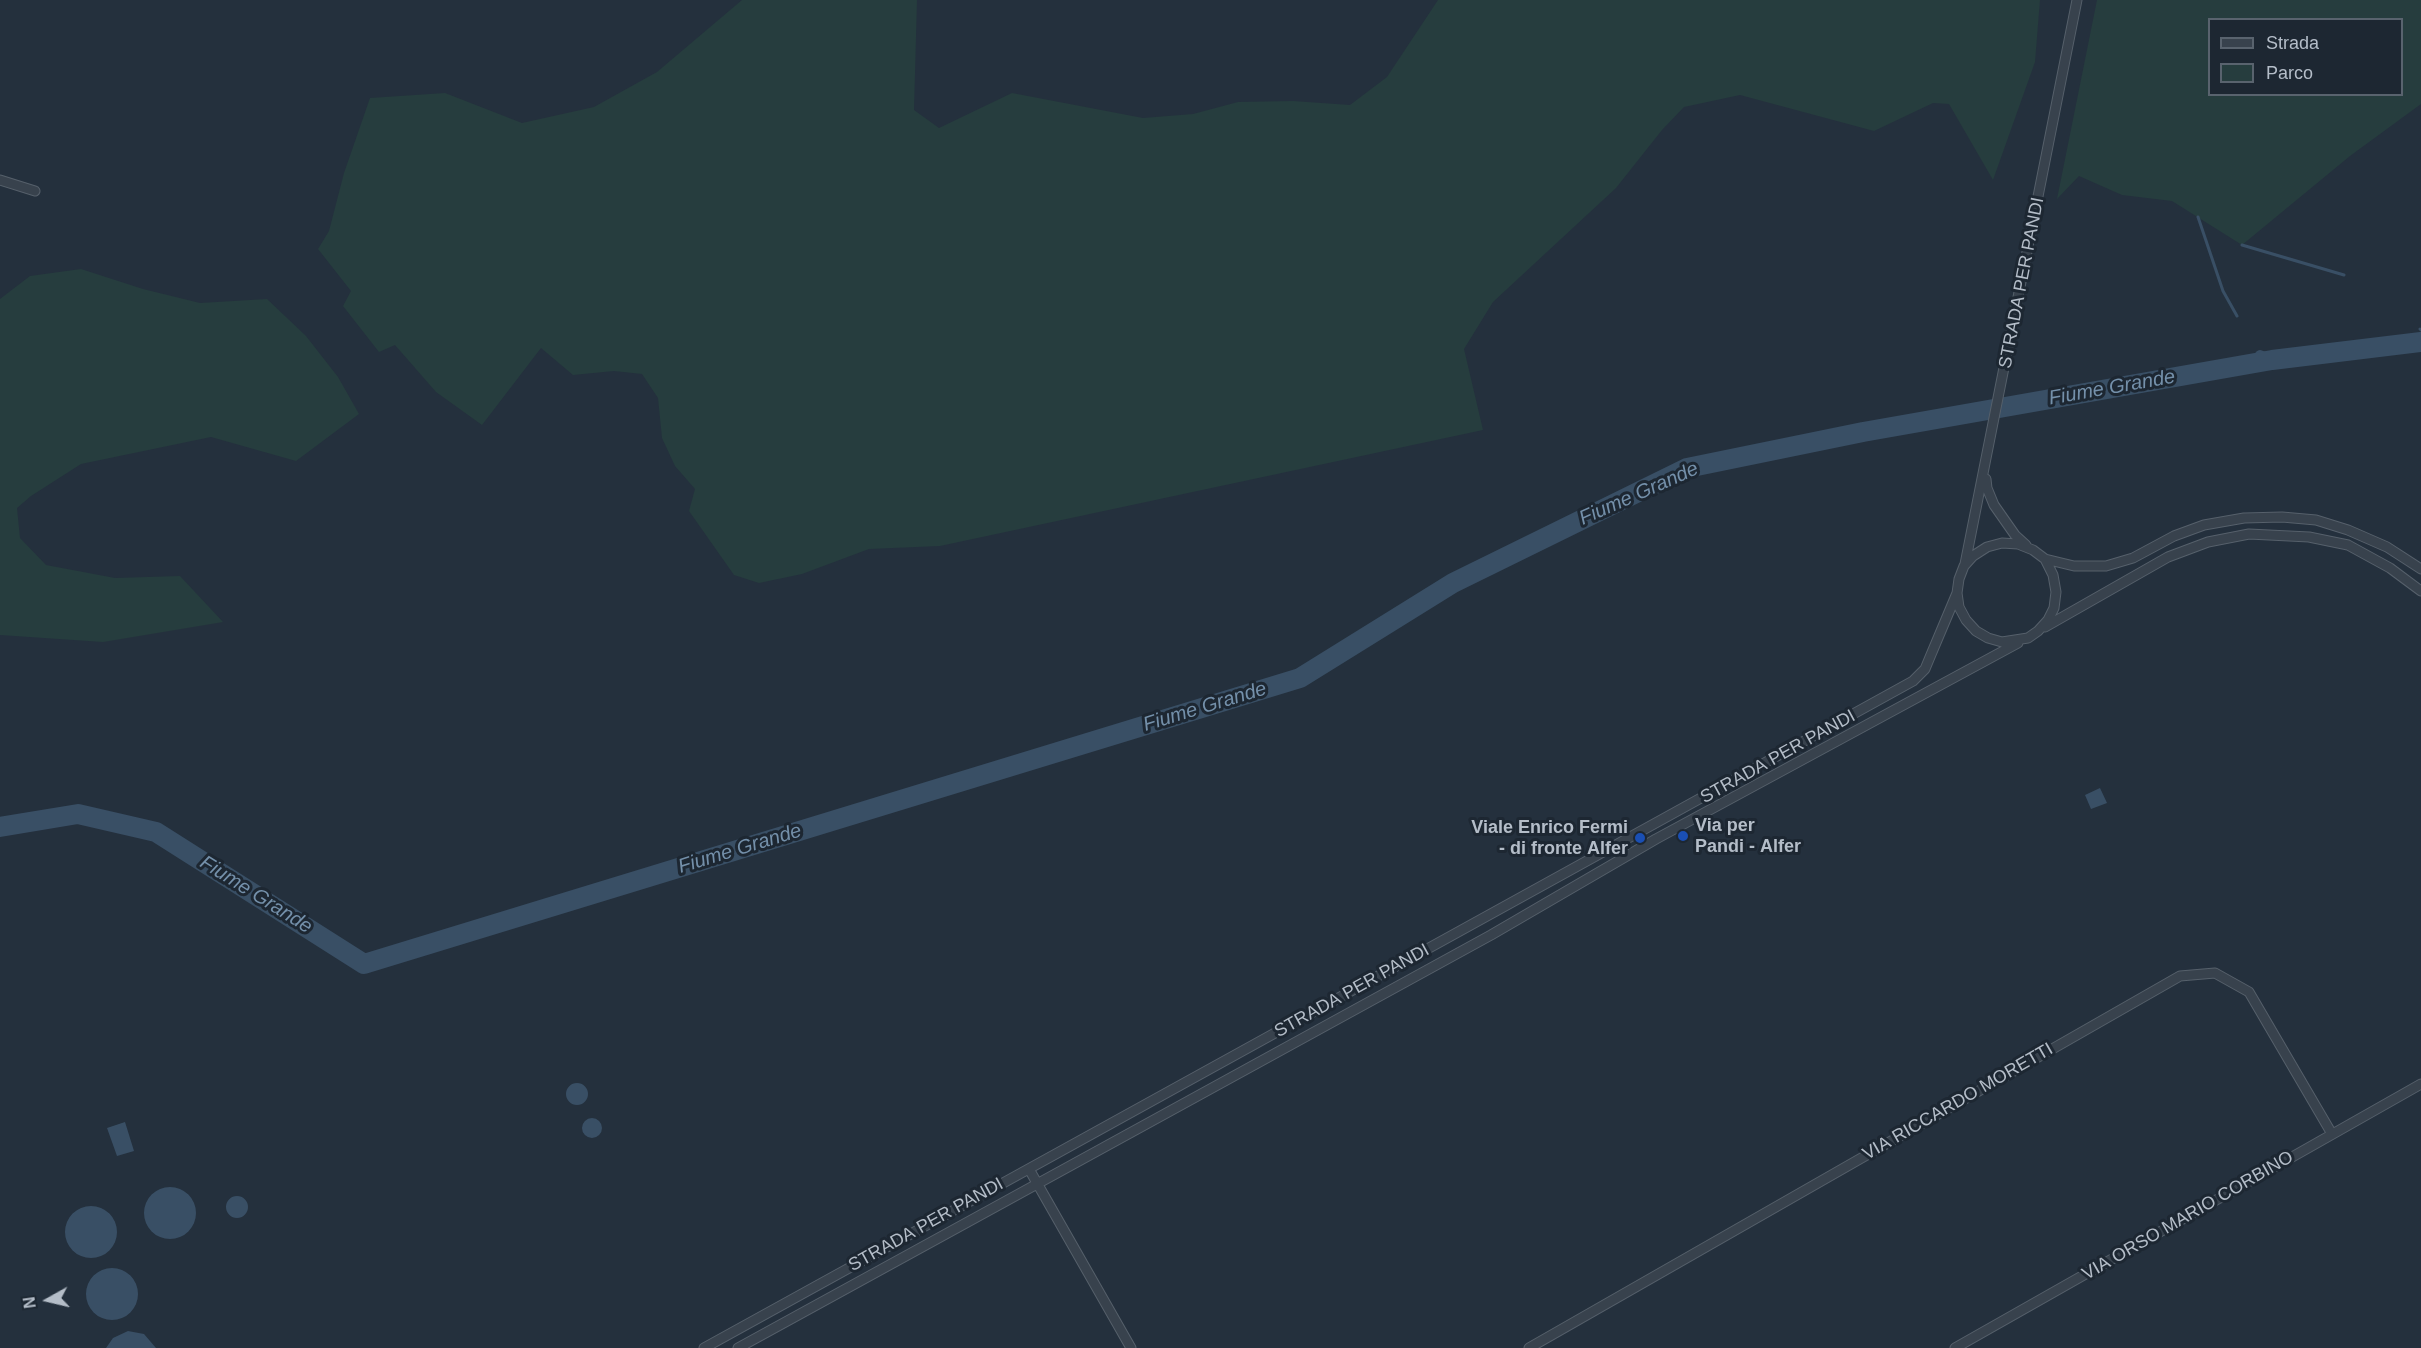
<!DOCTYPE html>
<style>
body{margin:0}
#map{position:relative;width:2421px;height:1348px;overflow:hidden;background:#24303d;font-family:Arial,sans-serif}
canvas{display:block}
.legend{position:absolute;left:2208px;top:18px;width:195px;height:78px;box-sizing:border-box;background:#1d2732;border:2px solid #59636e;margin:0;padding:8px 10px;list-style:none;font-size:18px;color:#b4bdc8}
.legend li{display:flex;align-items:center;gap:12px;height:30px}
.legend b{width:30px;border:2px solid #59636e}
.north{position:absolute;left:18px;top:1270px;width:60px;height:60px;-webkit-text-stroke:4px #1d2732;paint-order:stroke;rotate:262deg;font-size:16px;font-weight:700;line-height:24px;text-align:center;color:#b4bdc8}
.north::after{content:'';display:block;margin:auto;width:21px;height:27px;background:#b4bdc8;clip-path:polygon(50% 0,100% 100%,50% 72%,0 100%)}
</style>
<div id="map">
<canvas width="2421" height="1348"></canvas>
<ul class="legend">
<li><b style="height:8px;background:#38424d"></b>Strada</li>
<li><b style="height:16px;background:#263d3e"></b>Parco</li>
</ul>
<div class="north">N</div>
</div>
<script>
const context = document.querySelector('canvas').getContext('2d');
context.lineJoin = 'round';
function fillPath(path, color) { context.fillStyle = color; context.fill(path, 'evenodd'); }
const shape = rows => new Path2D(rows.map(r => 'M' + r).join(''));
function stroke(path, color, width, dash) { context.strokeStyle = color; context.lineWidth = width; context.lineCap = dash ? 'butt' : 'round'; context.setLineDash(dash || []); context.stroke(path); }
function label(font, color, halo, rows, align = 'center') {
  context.font = font + ' Arial,sans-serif'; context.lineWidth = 6; context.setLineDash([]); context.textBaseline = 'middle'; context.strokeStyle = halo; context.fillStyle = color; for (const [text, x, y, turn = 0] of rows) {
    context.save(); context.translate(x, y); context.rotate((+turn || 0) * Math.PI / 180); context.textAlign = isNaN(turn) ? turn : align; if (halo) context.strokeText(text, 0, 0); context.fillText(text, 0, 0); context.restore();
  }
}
fillPath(shape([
 [742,0,917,0,914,110,939,128,1012,93,1143,118,1193,114,1238,102,1293,101,1350,105,1387,77,1438,0,2040,0,2035,62,1993,180,1949,104,1933,103,1874,131,1740,95,1684,107,1662,130,1616,188,1493,302,1464,349,1483,430,940,546,869,549,802,574,759,583,734,575,689,511,695,489,675,466,662,438,658,398,642,374,614,371,573,375,541,348,482,425,436,392,395,345,379,352,343,306,351,291,318,249,329,231,344,173,370,98,445,93,522,123,594,107,657,72],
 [2097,0,2421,0,2421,104,2350,156,2242,245,2172,201,2122,195,2079,176,2057,199],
 [2210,20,2402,20,2402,94,2210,94],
 [81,269,143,289,200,303,267,299,306,336,338,377,359,414,296,461,211,437,81,464,31,496,17,508,20,538,46,565,115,578,180,576,223,622,103,642,0,635,0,299,30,276]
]), '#263d3e');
fillPath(shape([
 [2100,788,2107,803,2091,809,2085,795],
 '566 1094a11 11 0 1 1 22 0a11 11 0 1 1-22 0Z',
 '582 1128a10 10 0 1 1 20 0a10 10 0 1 1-20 0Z',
 [125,1122,134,1151,117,1156,107,1128],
 '144 1213a26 26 0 1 1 52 0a26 26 0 1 1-52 0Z',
 '226 1207a11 11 0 1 1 22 0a11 11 0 1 1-22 0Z',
 '65 1232a26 26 0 1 1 52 0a26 26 0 1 1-52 0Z',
 '86 1294a26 26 0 1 1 52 0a26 26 0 1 1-52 0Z',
 [128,1331,144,1334,156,1348,106,1348,113,1338]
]), '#394f65');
stroke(shape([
 [2198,217,2223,291,2237,316],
 [2242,245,2344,275],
 [2420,329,2421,330]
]), '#394f65', 3);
stroke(shape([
 [2260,355,2272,360]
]), '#394f65', 10);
stroke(shape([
 [0,827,78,814,156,832,364,964,1300,678,1453,583,1687,468,1863,432,2272,360,2421,342]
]), '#394f65', 20);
const minor = shape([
 [0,180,35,191],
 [1986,479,1987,488,1994,505,2015,535,2026,545],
 [2045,559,2074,566,2106,566,2133,558,2174,536,2204,525,2244,518,2282,517,2316,520,2348,530,2387,547,2421,569],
 [1965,564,2077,0],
 [2045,627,2168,557,2208,542,2249,534,2309,537,2348,545,2390,568,2421,591],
 [1029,1169,1131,1348],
 [704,1348,1913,681,1925,669,1930,657,1957,593,1959,579,1964,566,1973,556,1987,547,2002,543,2018,544,2033,550,2045,559,2053,575,2056,592,2054,608,2048,620,2038,631,2028,638,2002,642,1988,638,1976,631,1966,620,1959,607,1957,593],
 [738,1348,1491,935,1656,839,2018,643],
 [1529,1348,2180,976,2215,973,2249,992,2332,1134],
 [1955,1348,2421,1084]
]);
stroke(minor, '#56606b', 11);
stroke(minor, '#38424d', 9);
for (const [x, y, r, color] of [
 [1683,836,6,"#1a4fb4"],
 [1640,838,6,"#1a4fb4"]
]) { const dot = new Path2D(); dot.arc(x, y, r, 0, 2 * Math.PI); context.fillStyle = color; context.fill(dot); stroke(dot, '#1d2732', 2); }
label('18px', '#b4bdc8', '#1d2732', [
 ["STRADA PER PANDI",2022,283,-79],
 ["STRADA PER PANDI",1778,757,-29],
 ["STRADA PER PANDI",1352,991,-29],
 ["VIA RICCARDO MORETTI",1958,1102,-30],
 ["VIA ORSO MARIO CORBINO",2188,1216,-30],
 ["STRADA PER PANDI",926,1225,-29]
]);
label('bold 18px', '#b4bdc8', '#1d2732', [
 ["Via per",1695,826],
 ["Pandi - Alfer",1695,847],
 ["Viale Enrico Fermi",1628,828,"right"],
 ["- di fronte Alfer",1628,849,"right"]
], 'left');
label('italic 20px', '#7490aa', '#1d2732', [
 ["Fiume Grande",2112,388,-10],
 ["Fiume Grande",1639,494,-24],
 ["Fiume Grande",1205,707,-17],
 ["Fiume Grande",740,849,-17],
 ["Fiume Grande",256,895,32]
]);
</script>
